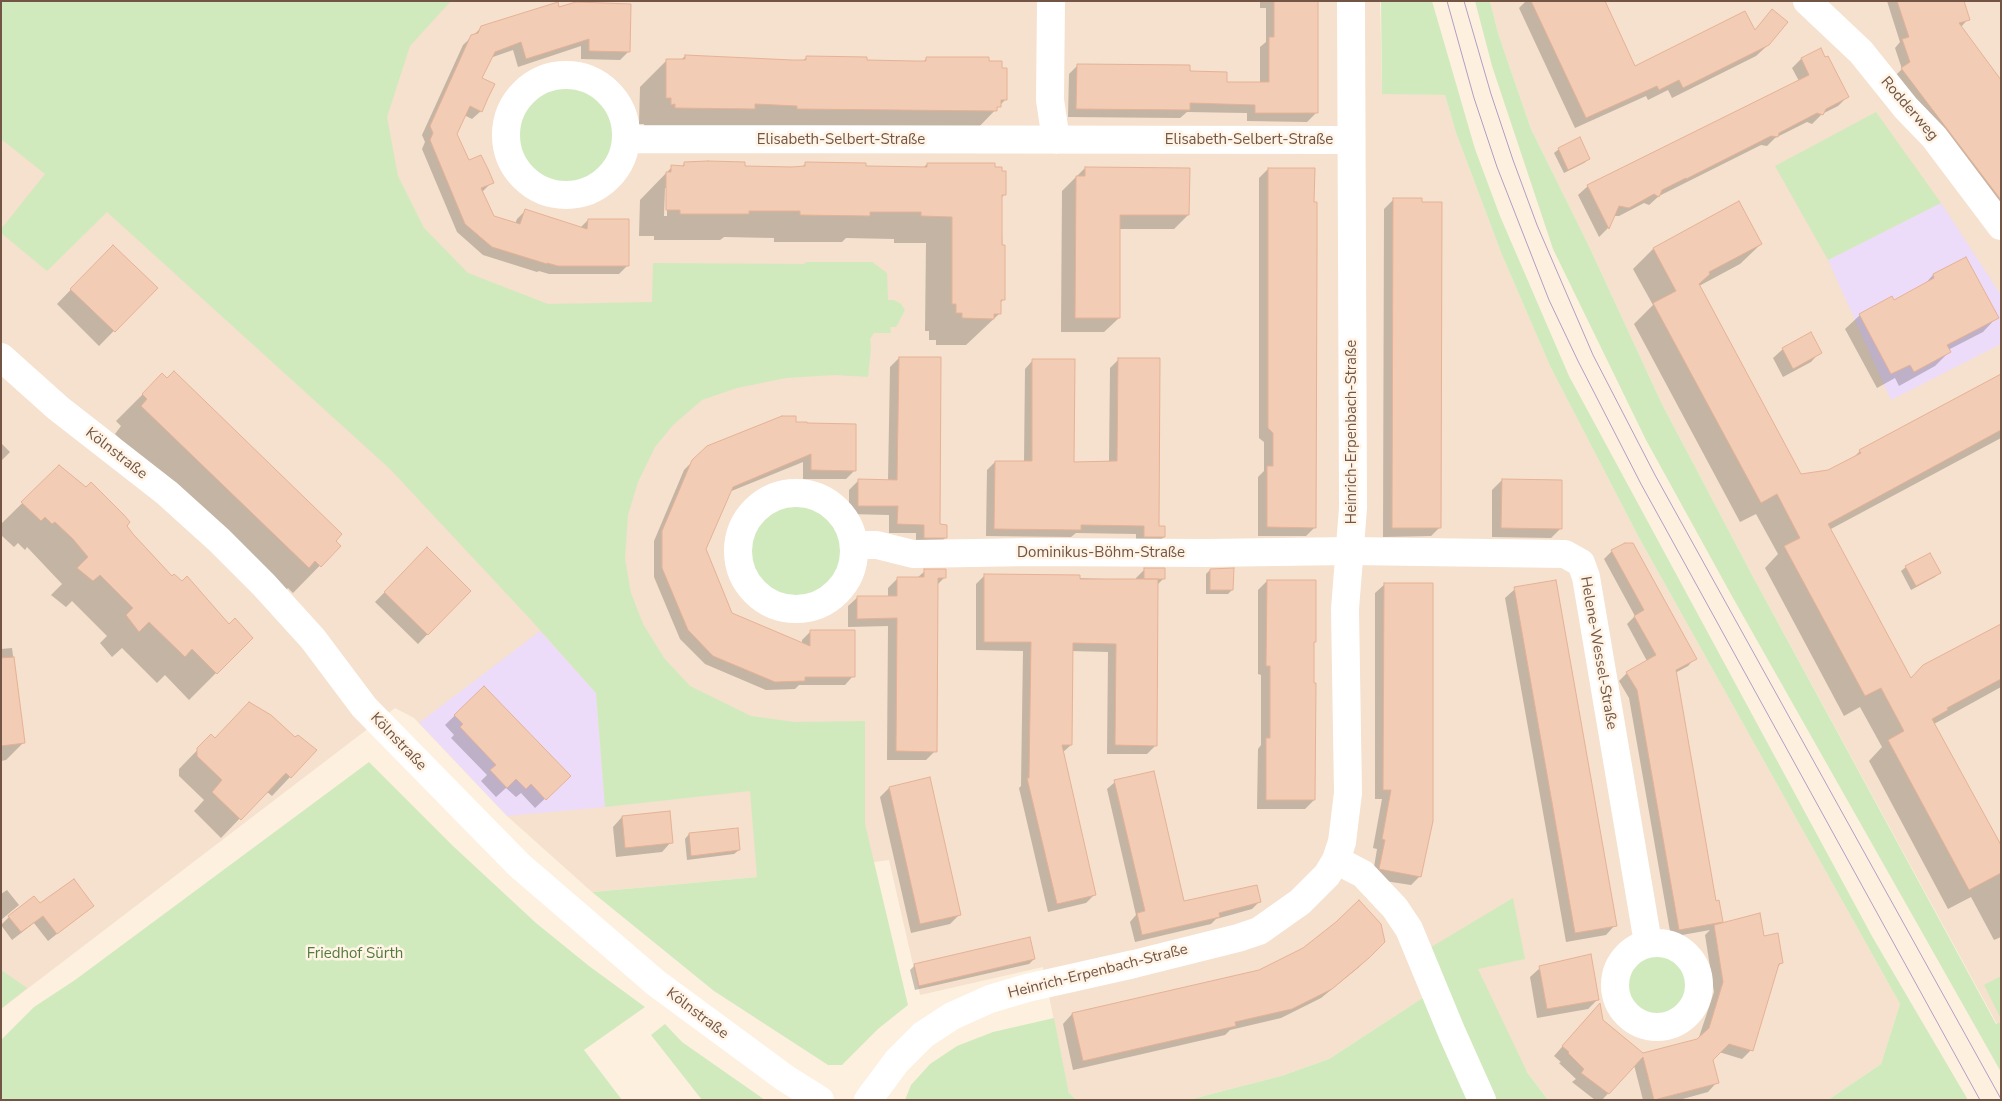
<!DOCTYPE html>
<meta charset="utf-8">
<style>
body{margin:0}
#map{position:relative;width:2002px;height:1101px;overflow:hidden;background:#fdf0df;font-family:"Nunito Sans",sans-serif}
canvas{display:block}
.frame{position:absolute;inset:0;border:2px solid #735546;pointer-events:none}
</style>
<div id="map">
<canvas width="2002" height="1101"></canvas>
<div class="frame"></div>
</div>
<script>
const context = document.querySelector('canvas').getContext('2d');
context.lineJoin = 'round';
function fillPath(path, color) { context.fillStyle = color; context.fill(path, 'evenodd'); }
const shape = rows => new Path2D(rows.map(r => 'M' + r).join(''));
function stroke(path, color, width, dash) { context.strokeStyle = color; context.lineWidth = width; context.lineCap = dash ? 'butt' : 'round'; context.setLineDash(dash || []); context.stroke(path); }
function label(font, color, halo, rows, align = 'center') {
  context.font = font + ' "Nunito Sans",sans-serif'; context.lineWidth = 5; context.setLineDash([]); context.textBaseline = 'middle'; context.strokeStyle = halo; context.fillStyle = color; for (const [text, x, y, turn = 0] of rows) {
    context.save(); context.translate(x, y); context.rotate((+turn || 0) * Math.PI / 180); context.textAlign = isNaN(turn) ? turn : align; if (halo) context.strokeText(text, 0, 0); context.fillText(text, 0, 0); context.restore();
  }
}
fillPath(shape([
 [1,1,1380,1,1382,93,1445,95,1456,133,1502,255,1550,366,1638,536,1900,1004,1881,1064,1828,1100,1548,1100,1527,1072,1427,995,1329,1059,1281,1076,1188,1100,1077,1100,1069,1093,1043,967,920,995,889,860,757,877,592,892,507,816,414,718,395,708,1,1009],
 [1490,1,2001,1,2001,1022,1997,1024,1751,573,1662,404,1588,244,1531,129,1498,33]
]), '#f5e1cd');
fillPath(shape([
 [1941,203,2001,295,2001,344,1891,400,1828,260],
 [540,631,596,693,605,807,507,816,419,723]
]), '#eddcf9');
fillPath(shape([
 [1,1,451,1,410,46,387,117,398,176,424,228,468,273,548,304,652,302,653,263,804,264,806,262,872,262,887,273,888,300,894,300,901,304,905,310,896,327,890,327,891,333,874,333,870,339,871,348,868,377,835,375,786,378,737,388,702,400,673,425,655,447,638,482,628,515,625,559,631,593,643,624,664,658,690,686,751,716,795,722,865,721,865,824,908,1005,878,1029,842,1065,828,1065,714,991,592,892,757,877,750,791,605,807,596,693,532,621,390,469,107,212,47,271,1,233,1,229,45,174,1,139],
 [1381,1,1432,1,1475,149,1500,216,1569,376,1873,938,1968,1100,1828,1100,1881,1064,1900,1004,1638,536,1550,366,1502,255,1456,133,1445,95,1382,94],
 [1475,1,1490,1,1498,33,1531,129,1588,244,1662,404,1751,573,1996,1024,2001,1022,2001,1072,1733,598,1646,440,1553,249,1492,66],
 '517 134a50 50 0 1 1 100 0a50 50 0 1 1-100 0Z',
 [1876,112,1941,203,1828,260,1775,166],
 '747 552a48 48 0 1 1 96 0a48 48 0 1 1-96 0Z',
 [369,762,453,846,536,923,589,966,645,1007,584,1050,622,1100,1,1100,1,1040,34,1007,75,980],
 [1513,898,1525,959,1478,969,1527,1072,1548,1100,1188,1100,1281,1076,1329,1059,1427,995,1423,952],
 '1626 987a32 32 0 1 1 64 0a32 32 0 1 1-64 0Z',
 [1,970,27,988,1,1009],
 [2001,976,2001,1019,1984,985],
 [1054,1018,1069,1093,1077,1100,905,1100,911,1085,930,1064,957,1046,993,1032],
 [665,1024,682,1042,765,1100,702,1100,651,1035]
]), '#d1eabd');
fillPath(shape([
 [1260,1,1317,1,1316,113,1307,122,1247,121,1247,113,1187,112,1180,118,1068,117,1069,74,1078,65,1189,72,1226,83,1260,83,1260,47,1266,42,1266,8,1260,8],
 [1526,1,1604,1,1634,67,1754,31,1772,11,1768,45,1756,56,1672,98,1668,90,1648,100,1646,96,1575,128,1519,8],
 [1887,1,1962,1,1968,19,1961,27,2001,82,2001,218,1894,77,1902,69,1895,48,1900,42],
 [559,9,629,51,620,60,581,59,581,46,518,67,513,50,490,58,480,79,481,111,472,119,464,115,456,134,469,162,492,182,482,192,493,217,515,224,517,219,525,211,580,228,588,220,627,266,619,274,549,274,539,271,537,272,483,255,457,232,422,149,425,142,422,135,463,45,482,27],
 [1820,50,1847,97,1838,106,1822,114,1812,124,1807,122,1775,138,1767,146,1761,145,1659,196,1649,205,1644,203,1619,216,1614,216,1608,228,1599,237,1578,195,1588,186,1799,81,1792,68,1801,59],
 [685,56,802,61,806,58,866,62,923,62,927,58,1005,100,973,133,645,131,644,124,639,124,640,87,667,60,681,60],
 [1559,149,1589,159,1584,163,1564,173,1554,153],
 [685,163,744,167,802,167,806,163,865,168,923,168,927,164,1005,194,1001,198,1004,299,1000,303,1000,313,966,345,936,345,936,340,929,340,929,331,925,331,926,243,894,243,894,239,846,238,842,242,774,242,774,238,724,237,720,240,654,240,654,236,639,236,640,200,672,167,681,167],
 [665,188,667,188,667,216,664,216],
 [1085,168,1188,215,1174,229,1119,229,1119,318,1104,332,1061,332,1062,191],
 [1268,169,1315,527,1306,536,1258,536,1258,477,1264,471,1264,442,1259,438,1259,178],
 [1393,200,1440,527,1431,536,1383,537,1384,209],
 [1738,203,1761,244,1740,264,1699,286,1800,475,1828,471,1851,460,1860,451,2001,376,2001,438,1829,530,1911,680,2001,625,2001,687,1934,724,2001,848,2001,937,1994,940,1971,897,1948,909,1869,761,1882,747,1860,707,1844,716,1765,568,1778,554,1756,514,1740,522,1634,324,1653,305,1633,269,1653,249],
 [113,246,156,288,99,346,57,304],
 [1933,275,1997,317,1983,332,1948,350,1949,352,1935,366,1899,386,1895,378,1877,388,1845,329,1860,315,1894,301,1924,285],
 [1783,349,1820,352,1811,362,1783,377,1773,358],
 [899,358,938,526,946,537,936,547,916,547,916,533,889,533,889,515,849,514,849,490,859,480,888,481,890,367],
 [1119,359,1158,527,1164,537,1155,545,1136,545,1136,534,1076,533,1071,537,986,536,987,470,995,462,1024,462,1025,369,1033,360,1072,463,1109,462,1110,368],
 [162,375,339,546,293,593,288,588,281,594,115,434,121,426,116,421],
 [795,423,855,470,846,479,803,479,803,462,729,492,705,549,731,614,802,644,802,640,811,631,853,676,845,685,799,685,795,689,766,690,705,664,680,639,654,577,654,541,684,470,707,447],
 [1,443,10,452,1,461],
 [59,467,125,526,172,577,229,626,251,638,189,700,165,675,157,683,122,648,112,657,100,643,107,636,72,601,66,607,51,595,62,584,27,547,25,550,18,543,14,547,1,535,1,524],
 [1502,480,1561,528,1551,538,1492,537,1492,490],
 [427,549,469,591,418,644,375,602],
 [1612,551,1695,658,1688,666,1675,673,1715,902,1722,922,1719,925,1763,937,1781,963,1777,968,1751,1050,1742,1059,1719,1052,1711,1060,1717,1082,1708,1092,1679,1100,1643,1100,1634,1065,1602,1100,1595,1100,1572,1082,1576,1079,1559,1063,1561,1062,1554,1056,1591,1014,1601,1020,1643,1055,1698,1040,1714,992,1705,935,1710,930,1671,937,1629,698,1619,681,1627,673,1647,661,1627,624,1635,616,1604,559],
 [1906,567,1939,573,1935,577,1911,590,1901,571],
 [1144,570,1164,578,1157,585,1156,745,1147,754,1107,754,1108,652,1071,651,1071,745,1062,753,1095,894,1086,903,1048,912,1019,788,1021,786,1023,651,976,650,976,584,985,575,1136,580,1136,578],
 [1210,570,1232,590,1228,594,1206,594,1206,574],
 [925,571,945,577,937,585,935,751,926,760,887,760,888,626,848,627,848,606,858,597,888,598,888,588,898,578,917,578],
 [1267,581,1313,643,1314,800,1305,809,1257,809,1258,749,1261,745,1261,675,1258,674,1258,590],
 [1385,584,1420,876,1411,885,1372,879,1377,849,1373,848,1382,799,1375,799,1375,593],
 [1515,589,1615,925,1606,935,1566,942,1505,598],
 [12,648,24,742,6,760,1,761,1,649],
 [484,687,569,776,535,808,521,793,516,797,506,788,496,797,481,781,487,775,451,738,454,735,445,725],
 [249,704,290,777,272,796,266,791,221,838,194,811,204,800,179,776,179,769,211,736,214,740],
 [1115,782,1183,903,1260,901,1252,909,1216,919,1211,924,1135,942,1130,922,1136,915,1107,789],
 [889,788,960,914,950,924,911,933,880,797],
 [622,817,671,842,662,852,616,857,613,827],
 [689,834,739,850,734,854,687,860,685,839],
 [7,890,19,905,1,920,1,894],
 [39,905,92,906,48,941,34,923,12,940,1,925,9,917],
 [1383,942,1358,968,1321,998,1281,1018,1230,1030,1225,1035,1073,1070,1063,1024,1072,1014],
 [1034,959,1029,964,915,990,910,970,915,965],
 [1540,968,1598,999,1588,1009,1537,1018,1530,977]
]), '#0003');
const building = shape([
 [1274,1,1318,1,1318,113,1255,113,1255,105,1190,103,1190,110,1076,109,1077,64,1190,65,1190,71,1227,72,1227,82,1269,82,1269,37,1274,37,1274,1],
 [1531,1,1605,1,1635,66,1745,11,1755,30,1772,9,1788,22,1769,45,1683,88,1679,80,1659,90,1657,86,1586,118,1531,1],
 [1897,1,1964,1,1970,20,1959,23,2001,80,2001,200,1901,68,1910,62,1902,39,1909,37,1897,1],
 [558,2,559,7,576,2,631,4,630,52,589,51,589,39,526,59,521,42,495,52,482,78,495,84,488,98,482,112,470,106,457,134,469,160,481,155,488,169,494,183,481,188,494,216,520,224,525,209,587,229,588,219,629,219,629,266,558,266,547,263,547,264,492,247,465,224,430,140,433,133,430,126,471,35,478,33,481,26,558,2],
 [1821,48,1825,57,1828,56,1849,97,1826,109,1823,115,1817,113,1779,133,1778,137,1771,136,1686,179,1686,178,1662,190,1659,197,1654,194,1629,208,1619,206,1609,229,1587,185,1809,75,1801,58,1821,48],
 [685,55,792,60,806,60,806,56,867,57,867,60,914,61,926,61,926,57,989,57,989,61,1002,61,1002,68,1007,68,1007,100,1001,100,1001,107,997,107,997,111,797,109,797,106,755,104,755,109,675,108,675,104,671,105,671,98,666,98,666,59,685,59,685,55],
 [1580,137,1590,159,1568,170,1558,148,1580,137],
 [708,161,745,162,745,166,792,167,805,166,805,162,866,163,866,166,927,167,927,163,995,163,995,167,1002,167,1002,171,1006,171,1006,195,1002,195,1002,245,1005,245,1005,300,1001,300,1001,314,994,314,994,319,962,318,962,313,956,313,956,304,952,304,952,217,921,216,921,212,870,212,870,216,800,215,800,211,749,211,749,214,680,214,680,210,666,210,666,172,671,172,671,165,684,166,684,162,708,161],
 [1085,167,1190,168,1189,215,1120,215,1120,318,1075,318,1076,176,1085,176,1085,167],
 [1268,168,1315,168,1314,202,1317,202,1317,250,1316,528,1267,527,1267,466,1273,466,1273,433,1268,428,1268,168],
 [1393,198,1422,198,1422,202,1442,202,1441,528,1392,528,1393,198],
 [1739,201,1762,244,1709,272,1710,274,1699,284,1801,474,1828,470,1861,453,1859,450,2001,374,2001,430,1828,524,1911,678,1923,665,2001,624,2001,679,1947,708,1948,710,1932,719,2001,845,2001,873,1969,890,1888,740,1904,731,1881,688,1865,696,1784,546,1800,538,1777,494,1761,503,1653,303,1676,291,1653,248,1739,201],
 [113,245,158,288,115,332,70,289,113,245],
 [1966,257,1999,318,1947,345,1951,352,1914,372,1910,365,1891,374,1859,314,1892,296,1894,300,1934,278,1933,274,1966,257],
 [1811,332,1822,353,1793,369,1782,348,1811,332],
 [899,357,941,357,940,524,947,525,947,538,924,538,924,525,897,524,898,506,858,506,858,479,897,480,899,357],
 [1118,358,1160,358,1159,526,1165,526,1165,537,1144,537,1144,526,1081,525,1081,530,994,529,995,461,1032,461,1032,359,1075,359,1074,462,1117,461,1118,358],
 [174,371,342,534,336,541,341,546,321,567,315,561,309,568,141,406,147,399,142,394,162,373,167,378,174,371],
 [782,416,796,416,796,422,807,422,807,423,856,424,856,471,811,470,811,454,733,487,706,549,732,613,810,646,810,630,855,630,855,677,805,677,805,681,775,682,713,656,688,630,662,568,662,531,692,460,707,446,782,416],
 [59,465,86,487,91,482,123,514,130,522,127,526,133,534,172,576,174,574,182,581,187,576,229,624,235,618,253,638,217,674,192,649,185,657,149,622,139,632,126,615,133,608,100,575,93,581,77,568,88,557,73,539,55,522,52,524,45,517,41,521,21,502,59,465],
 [1502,479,1562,480,1562,529,1501,528,1502,479],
 [1625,543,1633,543,1697,659,1676,670,1716,901,1719,900,1723,922,1679,930,1637,690,1626,672,1656,655,1634,616,1644,610,1611,550,1625,543],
 [427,547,471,591,428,635,384,592,427,547],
 [1930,553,1941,573,1916,586,1905,566,1930,553],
 [1144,568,1165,568,1165,579,1144,579,1144,568],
 [1234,568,1233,590,1210,590,1210,569,1234,568],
 [924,569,946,569,946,578,938,578,937,752,896,751,897,618,857,619,857,596,897,596,897,577,924,577,924,569],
 [984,574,1080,575,1080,579,1158,579,1157,746,1115,745,1116,644,1073,643,1072,745,1062,745,1096,895,1057,904,1027,778,1029,778,1031,642,984,642,984,574],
 [1267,580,1316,580,1316,642,1314,642,1314,683,1316,683,1315,800,1266,800,1266,738,1270,738,1270,666,1266,666,1267,580],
 [1556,580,1617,926,1575,933,1514,587,1556,580],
 [1384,583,1433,583,1433,821,1421,877,1379,869,1385,840,1382,839,1391,790,1383,790,1384,583],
 [14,657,25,743,1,746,1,658,14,657],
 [484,686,571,776,546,800,531,784,526,789,516,779,507,788,490,770,496,765,460,727,463,724,454,715,484,686],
 [249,702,271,715,295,737,298,735,317,750,291,778,286,773,241,820,212,792,222,780,197,756,197,748,211,734,215,738,249,702],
 [1154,771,1184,901,1257,885,1261,902,1219,913,1220,917,1142,935,1137,913,1145,911,1114,780,1154,771],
 [930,777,961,915,920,924,889,787,930,777],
 [670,811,673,843,625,848,622,816,670,811],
 [738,828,740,850,691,856,689,833,738,828],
 [74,879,94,906,57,934,43,916,21,932,8,916,34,896,40,903,74,879],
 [1359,900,1381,924,1385,942,1369,958,1332,989,1292,1009,1235,1022,1236,1026,1083,1061,1072,1013,1259,970,1303,948,1336,922,1359,900],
 [1760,913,1764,936,1778,933,1783,963,1779,964,1753,1051,1729,1044,1713,1060,1719,1083,1654,1100,1643,1057,1609,1094,1581,1073,1584,1069,1568,1053,1569,1052,1562,1046,1600,1003,1603,1020,1643,1053,1697,1039,1709,1028,1723,982,1714,925,1760,913],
 [1030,937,1035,959,919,986,914,964,1030,937],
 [1591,954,1599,1000,1547,1009,1539,966,1591,954]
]);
fillPath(building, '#f3ccb5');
stroke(building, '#e6b295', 1);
stroke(shape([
 [1051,1,1050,100,1056,140],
 [1807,1,1861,52,1906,108,1934,137,2001,226],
 '506 135a60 60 0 1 1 120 0a60 60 0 1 1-120 0Z',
 [626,139,1351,140],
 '738 551a58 58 0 1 1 116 0a58 58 0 1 1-116 0Z',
 [854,545,877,545,913,554,1034,552,1205,553,1350,551,1565,554,1581,563,1586,577,1648,943],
 [1336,860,1363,874,1395,908,1409,929,1452,1033,1482,1100],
 '1615 985a42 42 0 1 1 84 0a42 42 0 1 1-84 0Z'
]), '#fff', 28);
stroke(shape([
 [1,357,58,408,167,493,219,540,264,585,313,639,364,707,519,865,656,983,785,1078,820,1100],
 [868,1100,897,1061,923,1035,952,1016,990,999,1027,988,1134,964,1238,938,1259,931,1300,902,1327,875,1336,860,1342,842,1348,793,1345,609,1353,508,1351,1]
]), '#fff', 28);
stroke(shape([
 [1447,1,1474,98,1497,167,1549,300,1578,361,1641,484,1980,1100],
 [1464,1,1491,94,1513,160,1537,225,1593,355,1655,475,2001,1099]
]), '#b29ec5', 1);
label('15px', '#735546', '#fff4e5', [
 ["Rodderweg",1909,109,49],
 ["Elisabeth-Selbert-Straße",841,140],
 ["Elisabeth-Selbert-Straße",1249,140],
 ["Heinrich-Erpenbach-Straße",1352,432,-90],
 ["Kölnstraße",116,454,38],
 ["Dominikus-Böhm-Straße",1101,553],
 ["Helene-Wessel-Straße",1598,653,80],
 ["Kölnstraße",398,742,46],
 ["Heinrich-Erpenbach-Straße",1098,972,-14],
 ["Kölnstraße",697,1014,37]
]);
label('15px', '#527a3e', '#fff4e5', [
 ["Friedhof Sürth",355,954]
]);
</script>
